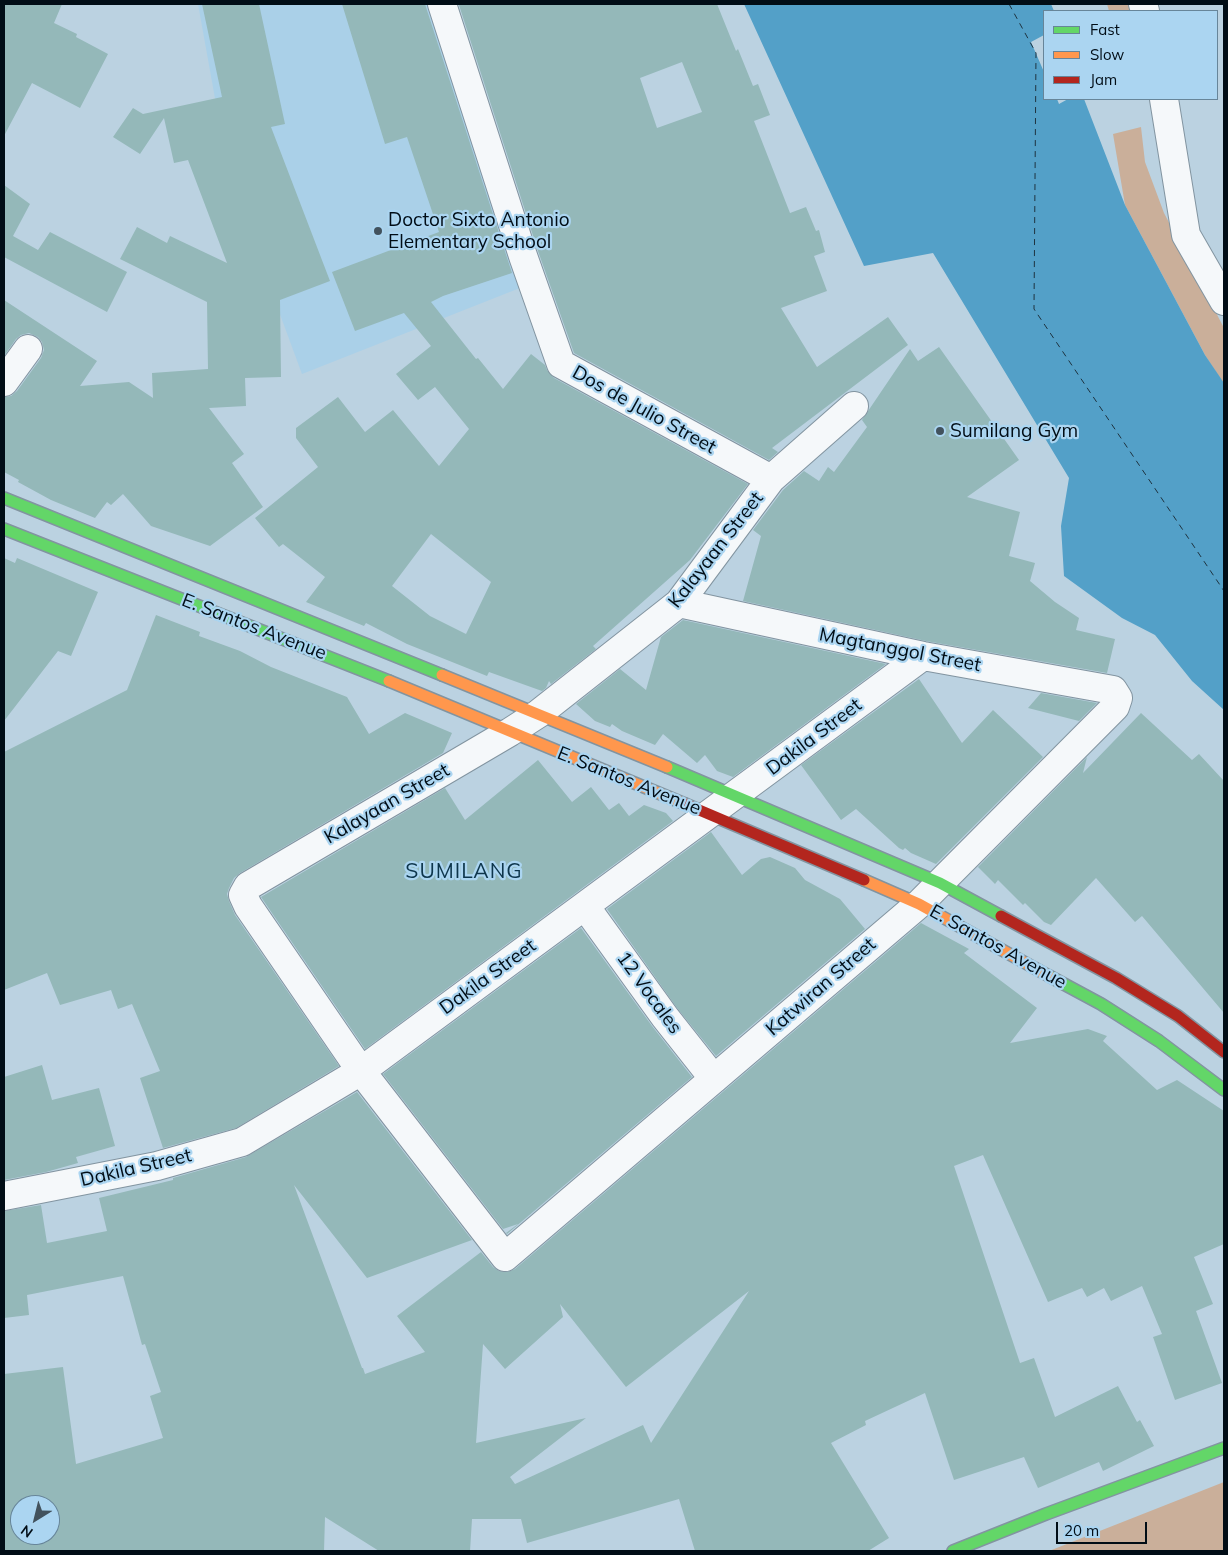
<!DOCTYPE html>
<style>
body{margin:0}
#map{position:relative;width:1228px;height:1555px;overflow:hidden;background:#bbd2e1;font-family:Mulish,sans-serif}
canvas{display:block}
.frame{position:absolute;inset:0;border:5px solid #010d16;pointer-events:none}
.legend{position:absolute;left:1043px;top:10px;width:175px;height:90px;box-sizing:border-box;background:#abd5f1;border:1px solid #678599;margin:0;padding:6px 9px;list-style:none;font-size:15px;color:#010d16}
.legend li{display:flex;align-items:center;gap:10px;height:25px}
.legend b{width:25px;border:1px solid #678599}
.north{position:absolute;left:10px;top:1495px;width:50px;height:50px;box-sizing:border-box;background:#abd5f1;border:1px solid #678599;border-radius:50%;rotate:216deg;font-size:14px;font-weight:700;line-height:20px;text-align:center;color:#010d16}
.north::after{content:'';display:block;margin:auto;width:18px;height:22px;background:#42525d;clip-path:polygon(50% 0,100% 100%,50% 72%,0 100%)}
.scale{position:absolute;left:1056px;top:1522px;width:91px;height:22px;box-sizing:border-box;border:2px solid #010d16;border-top:0;padding-left:6px;font-size:15px;line-height:18px;white-space:nowrap;color:#010d16;-webkit-text-stroke:4px #abd5f1;paint-order:stroke}
</style>
<div id="map">
<canvas width="1228" height="1555"></canvas>
<div class="frame"></div>
<ul class="legend">
<li><b style="height:6px;background:#63d668"></b>Fast</li>
<li><b style="height:6px;background:#ff974d"></b>Slow</li>
<li><b style="height:6px;background:#b3261e"></b>Jam</li>
</ul>
<div class="north">N</div>
<div class="scale">20 m</div>
</div>
<script>
const context = document.querySelector('canvas').getContext('2d');
context.lineJoin = 'round';
function fillPath(path, color) { context.fillStyle = color; context.fill(path, 'evenodd'); }
const shape = rows => new Path2D(rows.map(r => 'M' + r).join(''));
function stroke(path, color, width, dash) { context.strokeStyle = color; context.lineWidth = width; context.lineCap = dash ? 'butt' : 'round'; context.setLineDash(dash || []); context.stroke(path); }
function label(font, color, halo, rows, align = 'center') {
  context.font = font + ' Mulish,sans-serif'; context.lineWidth = 4.5; context.setLineDash([]); context.textBaseline = 'middle'; context.strokeStyle = halo; context.fillStyle = color; for (const [text, x, y, turn = 0] of rows) {
    context.save(); context.translate(x, y); context.rotate((+turn || 0) * Math.PI / 180); context.textAlign = isNaN(turn) ? turn : align; if (halo) context.strokeText(text, 0, 0); context.fillText(text, 0, 0); context.restore();
  }
}
fillPath(shape([
 [198,4,430,4,525,286,302,374,229,176]
]), '#aad0e8');
fillPath(shape([
 [1107,4,1154,4,1156,11,1109,11],
 [1141,127,1145,162,1164,213,1224,328,1224,384,1205,355,1125,205,1113,134],
 [1224,1482,1224,1551,1049,1551]
]), '#caaf9a');
fillPath(shape([
 [744,4,1051,4,1054,11,1044,11,1044,35,1031,42,1044,72,1044,99,1057,99,1059,104,1068,99,1084,99,1125,205,1205,355,1224,383,1224,710,1192,681,1155,635,1122,618,1064,576,1061,526,1069,478,933,253,864,266]
]), '#53a0c8');
stroke(shape([
 [1009,4,1036,53,1034,309,1224,591]
]), '#1e3340', 1, [6, 5]);
fillPath(shape([
 [4,4,62,4,54,23,77,34,76,37,108,54,80,108,32,83,4,136],
 [202,4,259,4,285,124,271,127,330,281,280,300,281,377,245,378,246,406,209,408,244,454,232,463,263,507,210,546,151,526,123,494,111,505,107,502,95,518,51,500,18,482,19,480,4,472,4,397,11,396,17,391,41,358,44,350,42,342,38,337,29,333,21,335,16,339,4,356,4,300,97,361,80,386,129,382,153,398,152,373,208,369,207,302,120,259,137,227,167,243,170,236,227,263,188,160,174,163,164,118,140,154,113,137,133,108,143,114,222,97],
 [342,4,425,4,512,273,443,296,431,302,476,359,478,358,503,389,531,354,545,365,547,370,554,378,748,484,690,560,593,646,596,649,551,684,549,681,546,688,542,691,489,672,487,676,407,644,366,623,364,626,306,602,325,577,283,544,279,547,255,518,318,467,296,438,296,428,338,397,365,432,393,410,439,466,469,429,435,387,418,400,396,374,431,346,404,313,355,331,332,272,439,232,407,137,385,144],
 [431,534,491,582,466,634,430,616,392,586],
 [462,4,717,4,736,51,738,49,753,86,758,84,770,115,754,121,790,213,806,207,816,231,819,230,825,252,814,256,827,291,781,308,817,367,888,317,908,345,772,448,778,452,769,460,574,353,538,251,459,5],
 [682,62,702,112,657,128,640,78],
 [4,185,30,204,13,236,38,250,50,232,127,272,107,312,4,257],
 [939,347,1019,460,967,497,1020,512,1009,556,1035,563,1030,581,1055,602,1079,618,1076,630,1115,639,1107,673,926,641,743,601,761,536,753,530,783,490,804,471,819,481,828,467,834,472,867,427,862,420,910,349,918,361],
 [4,558,15,563,17,558,98,592,71,656,58,651,4,721],
 [156,615,200,632,199,636,240,651,271,667,347,697,369,734,405,713,452,733,443,753,240,873,234,878,229,888,227,894,229,901,235,915,339,1066,236,1128,163,1148,140,1078,160,1071,132,1004,118,1009,111,990,60,1005,47,973,4,990,4,752,127,690],
 [683,620,886,664,733,777,717,771,705,755,697,763,663,734,655,745,622,731,612,724,610,727,595,721,576,704,620,669,646,690,661,637],
 [919,679,962,743,993,710,1043,757,936,864,911,853,905,848,903,850,899,848,856,809,841,820,801,765],
 [1041,693,1097,703,1079,721,1028,708],
 [1141,713,1192,760,1199,754,1224,781,1224,1013,1142,916,1135,922,1096,878,1051,925,1044,922,1025,903,1023,905,998,880,995,884,978,867,1087,757,1083,773],
 [538,760,572,802,591,787,609,810,619,803,629,816,644,805,666,813,673,821,365,1049,261,897,445,788,465,820],
 [711,832,742,875,761,859,770,857,795,868,805,880,840,899,865,929,716,1056,677,1008,607,909],
 [921,923,969,949,964,953,1037,1008,1010,1043,1088,1029,1107,1036,1103,1041,1157,1090,1177,1080,1224,1111,1224,1244,1194,1257,1213,1304,1196,1311,1222,1383,1175,1400,1153,1337,1162,1334,1142,1286,1111,1301,1104,1288,1087,1297,1082,1288,1048,1302,983,1155,954,1166,1020,1363,1034,1358,1055,1417,1118,1386,1137,1422,1140,1420,1154,1446,1103,1471,1099,1462,1038,1488,1024,1457,954,1480,925,1393,865,1421,866,1425,831,1443,889,1538,868,1551,695,1551,679,1499,527,1543,521,1519,472,1519,470,1551,379,1551,325,1517,324,1551,4,1551,4,1374,63,1367,76,1464,163,1438,150,1396,161,1392,145,1344,142,1345,123,1276,27,1295,29,1315,4,1318,4,1211,41,1205,47,1243,107,1231,99,1198,173,1180,173,1178,246,1157,357,1092,472,1240,367,1278,294,1185,362,1368,363,1368,365,1374,425,1352,397,1316,481,1252,493,1267,499,1271,507,1272,515,1269],
 [749,1291,651,1443,643,1425,515,1484,510,1477,586,1418,476,1443,483,1344,505,1369,563,1317,560,1304,626,1387],
 [20,1505,50,1505,50,1535,20,1535],
 [581,928,652,1026,692,1077,507,1234,506,1233,518,1224,503,1229,383,1074],
 [42,1065,52,1100,99,1088,115,1146,76,1157,78,1163,46,1172,4,1180,4,1077]
]), '#94b8b9');
const street = shape([
 [442,4,523,256,561,364,771,479],
 [1143,4,1145,11],
 [1164,99,1186,235,1224,301],
 [4,382,28,349],
 [679,603,923,656,1113,690,1118,698,1115,707,919,904,505,1257,361,1071,248,906,243,895,248,886,510,732,538,714,679,603,771,479,854,406],
 [585,906,665,1017,714,1079],
 [4,1196,157,1166,242,1142,361,1071,923,656]
]);
const fast = shape([
 [4,498,442,675],
 [4,529,389,681],
 [667,767,940,883,1001,916],
 [1049,976,1101,1004,1159,1041,1224,1090],
 [953,1551,1046,1514,1224,1448]
]);
const slow = shape([
 [442,675,667,767],
 [389,681,685,804],
 [864,880,919,904,1049,976]
]);
const jam = shape([
 [685,804,864,880],
 [1001,916,1116,978,1178,1016,1224,1052]
]);
stroke(street, '#8294a0', 30);
stroke(fast, '#8294a0', 14);
stroke(slow, '#8294a0', 14);
stroke(jam, '#8294a0', 14);
stroke(street, '#f5f8fa', 28);
stroke(fast, '#63d668', 11);
stroke(slow, '#ff974d', 11);
stroke(jam, '#b3261e', 11);
for (const [x, y, r, color] of [
 [378,231,5,"#42525d"],
 [940,431,5,"#42525d"]
]) { const dot = new Path2D(); dot.arc(x, y, r, 0, 2 * Math.PI); context.fillStyle = color; context.fill(dot); stroke(dot, '#abd5f1', 2); }
label('19px', '#010d16', '#abd5f1', [
 ["Doctor Sixto Antonio",388,220],
 ["Elementary School",388,242],
 ["Sumilang Gym",950,431]
], 'left');
label('19px', '#010d16', '#abd5f1', [
 ["Dos de Julio Street",644,410,29],
 ["Kalayaan Street",716,550,-52],
 ["E. Santos Avenue",254,627,21],
 ["Magtanggol Street",900,650,11],
 ["Dakila Street",814,737,-37],
 ["E. Santos Avenue",629,781,22],
 ["Kalayaan Street",387,804,-30],
 ["E. Santos Avenue",998,947,29],
 ["Dakila Street",488,977,-36],
 ["Katwiran Street",821,987,-41],
 ["12 Vocales",649,993,54],
 ["Dakila Street",136,1168,-13]
]);
context.letterSpacing = '1px';
label('21px', '#0d354b', '#abd5f1', [
 ["SUMILANG",464,872]
]);
context.letterSpacing = '0px';
</script>
